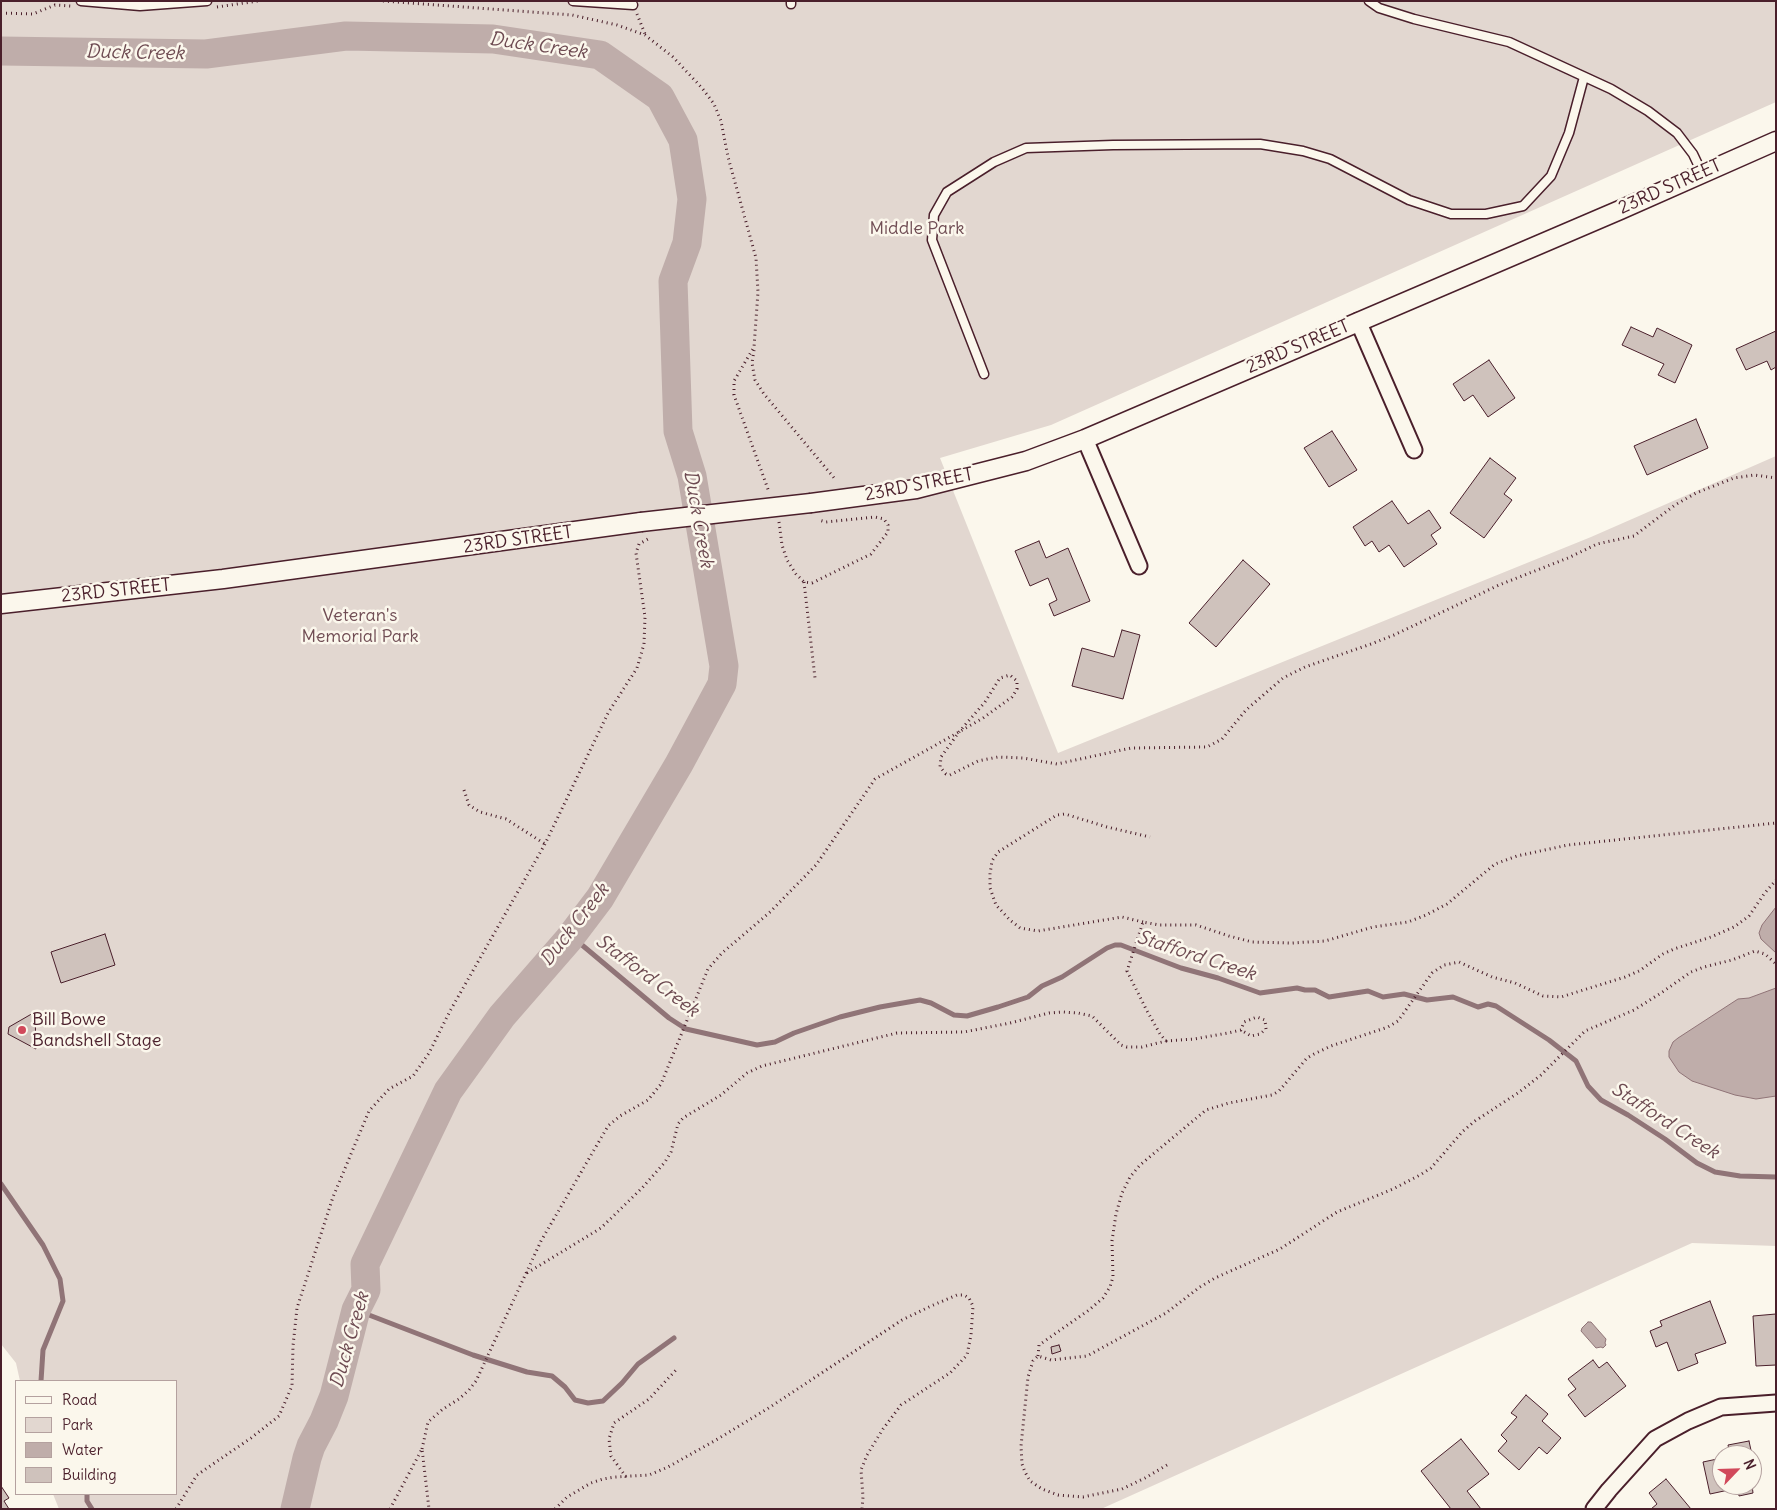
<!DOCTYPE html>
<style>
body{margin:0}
#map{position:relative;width:1777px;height:1510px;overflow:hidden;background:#fbf7ec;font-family:Delius,sans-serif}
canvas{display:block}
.frame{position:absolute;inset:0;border:2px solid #4a1f2b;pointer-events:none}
.legend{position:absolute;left:15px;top:1380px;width:162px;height:115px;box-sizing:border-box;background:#fbf7ec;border:1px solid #b4a19f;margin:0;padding:6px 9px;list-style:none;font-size:15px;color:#4a1f2b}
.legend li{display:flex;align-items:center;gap:10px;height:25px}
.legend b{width:25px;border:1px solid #b4a19f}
.north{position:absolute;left:1712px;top:1445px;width:50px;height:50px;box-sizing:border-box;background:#fbf7ec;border:1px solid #b4a19f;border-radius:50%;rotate:66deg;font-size:14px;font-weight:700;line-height:20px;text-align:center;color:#4a1f2b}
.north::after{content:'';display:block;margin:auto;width:18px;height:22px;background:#d1495b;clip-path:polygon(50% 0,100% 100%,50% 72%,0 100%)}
</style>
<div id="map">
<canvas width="1777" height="1510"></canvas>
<div class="frame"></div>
<ul class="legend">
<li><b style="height:6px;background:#fbf7ec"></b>Road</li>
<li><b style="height:14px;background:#e2d7d0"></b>Park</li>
<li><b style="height:14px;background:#bfadaa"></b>Water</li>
<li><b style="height:14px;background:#cfc2bc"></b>Building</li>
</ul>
<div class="north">N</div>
</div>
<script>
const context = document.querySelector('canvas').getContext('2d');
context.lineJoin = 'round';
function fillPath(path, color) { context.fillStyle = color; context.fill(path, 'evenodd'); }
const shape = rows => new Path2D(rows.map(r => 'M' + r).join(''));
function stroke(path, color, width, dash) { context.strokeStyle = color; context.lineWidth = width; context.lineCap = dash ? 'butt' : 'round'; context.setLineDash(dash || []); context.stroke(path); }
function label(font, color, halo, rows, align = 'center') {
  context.font = font + ' Delius,sans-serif'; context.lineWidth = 5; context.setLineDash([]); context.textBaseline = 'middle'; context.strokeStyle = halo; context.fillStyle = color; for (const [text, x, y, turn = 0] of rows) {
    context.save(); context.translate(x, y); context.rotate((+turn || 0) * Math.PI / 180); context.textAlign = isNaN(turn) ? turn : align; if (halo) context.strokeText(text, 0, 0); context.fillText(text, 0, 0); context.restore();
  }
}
fillPath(shape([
 [1,1,1776,1,1776,102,1051,425,940,458,1058,753,1591,537,1776,456,1776,1246,1692,1243,1101,1509,59,1509,53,1494,176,1494,176,1381,20,1381,16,1363,1,1344]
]), '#e2d7d0');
const water = shape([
 [1776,907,1776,953,1761,939,1759,933,1762,925,1776,907],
 [1776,988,1776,1096,1756,1099,1735,1095,1692,1081,1679,1072,1669,1057,1669,1051,1673,1042,1678,1038,1738,999,1749,998,1776,988],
 [1588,1322,1591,1322,1606,1339,1605,1343,1606,1345,1603,1348,1601,1347,1596,1348,1581,1331,1582,1328,1588,1322]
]);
fillPath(water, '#bfadaa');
stroke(water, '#907477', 1);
stroke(shape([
 [569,939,582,945,669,1018,686,1029,757,1045,775,1042,794,1033,840,1017,880,1007,920,1000,931,1003,954,1015,967,1016,998,1007,1028,997,1042,986,1062,977,1107,948,1115,945,1121,945,1181,968,1218,978,1260,993,1297,988,1305,990,1315,990,1329,997,1368,991,1383,997,1404,994,1427,1000,1453,997,1478,1007,1488,1004,1496,1006,1549,1040,1576,1061,1588,1086,1601,1100,1628,1115,1665,1139,1697,1163,1715,1172,1740,1176,1776,1177],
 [1,1184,43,1245,60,1279,63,1301,43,1350,41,1381],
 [356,1310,473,1355,527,1372,552,1376,565,1387,575,1400,588,1403,603,1401,622,1383,638,1364,674,1338],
 [87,1494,87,1501,92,1509]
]), '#907477', 5);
stroke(shape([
 [1,51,206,54,346,36,493,39,600,55,660,97,683,140,692,199,687,243,673,281,678,431,692,476,724,666,722,684,679,764,600,898,569,939,502,1016,448,1091,365,1264,366,1290,356,1310,334,1396,324,1421,311,1446,307,1458,295,1509]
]), '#bfadaa', 29);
const building = shape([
 [1631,327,1653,337,1657,328,1692,345,1675,383,1658,375,1664,364,1622,345,1631,327],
 [1776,331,1776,367,1771,370,1767,361,1746,370,1736,349,1776,331],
 [1489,360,1515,398,1488,417,1473,395,1464,401,1453,384,1489,360],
 [1696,419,1708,448,1647,475,1634,446,1696,419],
 [1332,431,1357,470,1329,487,1304,448,1332,431],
 [1490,458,1516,478,1504,494,1512,500,1484,538,1450,513,1490,458],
 [1392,501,1408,524,1429,510,1441,528,1431,535,1437,544,1404,567,1389,545,1379,552,1372,541,1365,546,1353,527,1392,501],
 [1039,541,1046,558,1068,548,1090,601,1054,616,1049,604,1057,600,1048,578,1030,586,1015,551,1039,541],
 [1243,560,1270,584,1216,647,1189,623,1243,560],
 [1122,630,1140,635,1123,699,1072,686,1082,648,1114,657,1122,630],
 [105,934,115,965,61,983,51,952,105,934],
 [35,1012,36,1049,8,1034,9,1027,35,1012],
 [1710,1301,1726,1343,1695,1354,1698,1363,1678,1371,1667,1342,1656,1347,1650,1331,1662,1326,1660,1321,1710,1301],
 [1776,1314,1776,1365,1756,1366,1753,1316,1776,1314],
 [1059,1345,1061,1351,1052,1354,1051,1347,1059,1345],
 [1593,1360,1599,1368,1607,1362,1626,1386,1585,1417,1568,1395,1576,1389,1568,1379,1593,1360],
 [1526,1395,1548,1414,1542,1421,1561,1438,1547,1454,1539,1447,1519,1470,1498,1451,1507,1441,1501,1435,1517,1417,1511,1413,1526,1395],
 [1461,1439,1489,1474,1467,1491,1481,1509,1451,1509,1421,1471,1461,1439],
 [1749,1441,1752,1455,1730,1455,1728,1445,1749,1441],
 [1752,1456,1758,1482,1752,1484,1752,1456],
 [1722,1458,1722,1485,1752,1485,1753,1493,1739,1496,1738,1488,1710,1494,1703,1462,1722,1458],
 [1666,1479,1691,1509,1651,1509,1657,1504,1649,1493,1666,1479],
 [1,1486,9,1498,4,1501,9,1509,1,1509,1,1486]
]);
fillPath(building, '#cfc2bc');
stroke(building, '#4a1f2b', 1);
const service = shape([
 [81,1,140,6,207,1],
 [573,1,633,5],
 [1369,1,1379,8,1414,19,1509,42,1611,89,1648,111,1677,133,1693,154,1702,173],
 [791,4,791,1],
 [984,374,932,240,934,215,947,192,994,162,1026,148,1113,145,1260,144,1303,151,1330,159,1409,200,1451,214,1486,214,1523,206,1551,176,1569,133,1584,77]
]);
const minor = shape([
 [1358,321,1414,450],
 [1085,439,1139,566],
 [1594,1509,1609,1490,1655,1439,1688,1421,1721,1407,1776,1403]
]);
const tertiary = shape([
 [811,503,916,489,1026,461,1085,439,1620,210,1776,141],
 [1,604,223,579,641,522]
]);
stroke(service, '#4a1f2b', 11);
stroke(minor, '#4a1f2b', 19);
stroke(tertiary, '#4a1f2b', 21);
stroke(shape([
 [383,1,572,15,617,25,645,35,673,57,702,88,714,104,721,121,728,157,756,258,758,292,754,347,734,381,734,395,769,492],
 [217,7,258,1],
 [1,13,33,14,55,5,71,6],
 [637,14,645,34],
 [754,350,752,363,755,380,764,394,835,479],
 [779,522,782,545,787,560,796,574,804,582,812,583,871,554,888,532,888,525,884,519,875,517,826,522,819,520],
 [804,582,815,678],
 [464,790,469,805,480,812,506,819,545,844],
 [1143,922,1122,917,1038,931,1020,928,1010,920,996,905,990,888,990,874,992,861,998,852,1057,815,1065,814,1107,827,1150,837],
 [1166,1041,1194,1039,1228,1033,1241,1030,1244,1022,1257,1017,1265,1020,1266,1029,1260,1034,1251,1036,1241,1030],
 [527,1273,601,1228,642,1188,665,1162,671,1152,678,1124,683,1118,721,1095,747,1073,762,1066,897,1033,964,1032,1010,1023,1049,1013,1063,1012,1078,1013,1092,1016,1121,1045,1127,1047,1142,1047,1166,1041,1160,1034,1146,1009,1127,971,1143,922,1159,925,1196,925,1229,936,1252,942,1292,943,1325,941,1373,927,1408,922,1426,915,1447,904,1495,864,1517,856,1568,845,1776,823],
 [1038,1356,1039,1345,1089,1310,1103,1298,1110,1287,1113,1277,1112,1241,1116,1214,1122,1193,1130,1177,1140,1165,1206,1110,1229,1103,1272,1095,1279,1091,1307,1058,1314,1054,1331,1046,1388,1027,1398,1021,1432,973,1444,965,1459,962,1492,977,1515,983,1543,996,1561,997,1625,977,1639,971,1663,954,1674,949,1711,937,1734,927,1749,916,1764,894,1776,880],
 [422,1449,428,1422,443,1409,459,1399,469,1390,476,1381,541,1241,608,1126,620,1116,648,1100,661,1084,708,969,722,953,770,912,816,865,875,779,959,732,983,718,1012,697,1017,689,1017,681,1010,675,1000,678,985,702,959,732,941,757,940,767,946,774,950,775,978,761,998,757,1023,758,1057,764,1131,748,1207,747,1222,739,1246,710,1283,678,1305,667,1371,644,1394,635,1499,585,1568,558,1597,544,1634,536,1675,505,1696,493,1734,478,1754,475,1776,478],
 [1167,1465,1145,1478,1122,1489,1083,1497,1058,1495,1042,1489,1030,1481,1025,1472,1022,1464,1021,1446,1028,1377,1033,1361,1038,1356,1051,1360,1087,1356,1166,1313,1200,1287,1215,1278,1280,1249,1337,1212,1393,1189,1420,1175,1431,1168,1463,1131,1475,1121,1518,1093,1541,1075,1585,1031,1634,1010,1661,993,1691,972,1704,967,1732,960,1755,951,1765,954,1776,964],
 [626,1477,611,1456,609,1439,614,1423,649,1399,676,1370],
 [176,1509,197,1475,251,1438,279,1416,292,1386,293,1346,297,1308,333,1197,369,1111,389,1089,413,1076,429,1053,450,1011,545,844,608,713,637,668,644,644,645,617,636,553,639,544,648,539],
 [390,1509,422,1449,429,1509],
 [555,1509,567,1497,591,1483,603,1479,615,1477,649,1475,668,1467,716,1440,767,1409,902,1320,931,1306,957,1295,964,1295,969,1298,973,1306,971,1335,967,1355,950,1373,901,1405,883,1429,867,1455,861,1470,863,1497,862,1509]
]), '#4a1f2b', 3, [1, 4]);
stroke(service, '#fbf7ec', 8);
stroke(minor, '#fbf7ec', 15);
stroke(tertiary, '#fbf7ec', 18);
const tertiaryBridge = shape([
 [641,522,811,503]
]);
stroke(tertiaryBridge, '#4a1f2b', 21, []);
stroke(tertiaryBridge, '#fbf7ec', 18);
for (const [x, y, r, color] of [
 [22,1030,5,"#d1495b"]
]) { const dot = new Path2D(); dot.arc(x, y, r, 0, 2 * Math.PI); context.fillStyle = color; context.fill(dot); stroke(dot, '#fbf7ec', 2); }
label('18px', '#4a1f2b', '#fbf7ec', [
 ["23RD STREET",1670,187,-24],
 ["23RD STREET",1298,347,-23],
 ["23RD STREET",919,485,-11],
 ["23RD STREET",518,540,-8],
 ["23RD STREET",116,591,-6]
]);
label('18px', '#704d54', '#fbf7ec', [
 ["Middle Park",917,229],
 ["Veteran's",360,616],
 ["Memorial Park",360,637]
]);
label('18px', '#4a1f2b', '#fbf7ec', [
 ["Bill Bowe",32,1020],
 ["Bandshell Stage",32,1041]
], 'left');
label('italic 19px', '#6d4a51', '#fbf7ec', [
 ["Duck Creek",538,46,8],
 ["Duck Creek",135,53,1],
 ["Duck Creek",698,519,80],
 ["Duck Creek",575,925,-52],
 ["Stafford Creek",1196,956,18],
 ["Stafford Creek",647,976,37],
 ["Stafford Creek",1665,1121,33],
 ["Duck Creek",350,1340,-74]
]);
</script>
